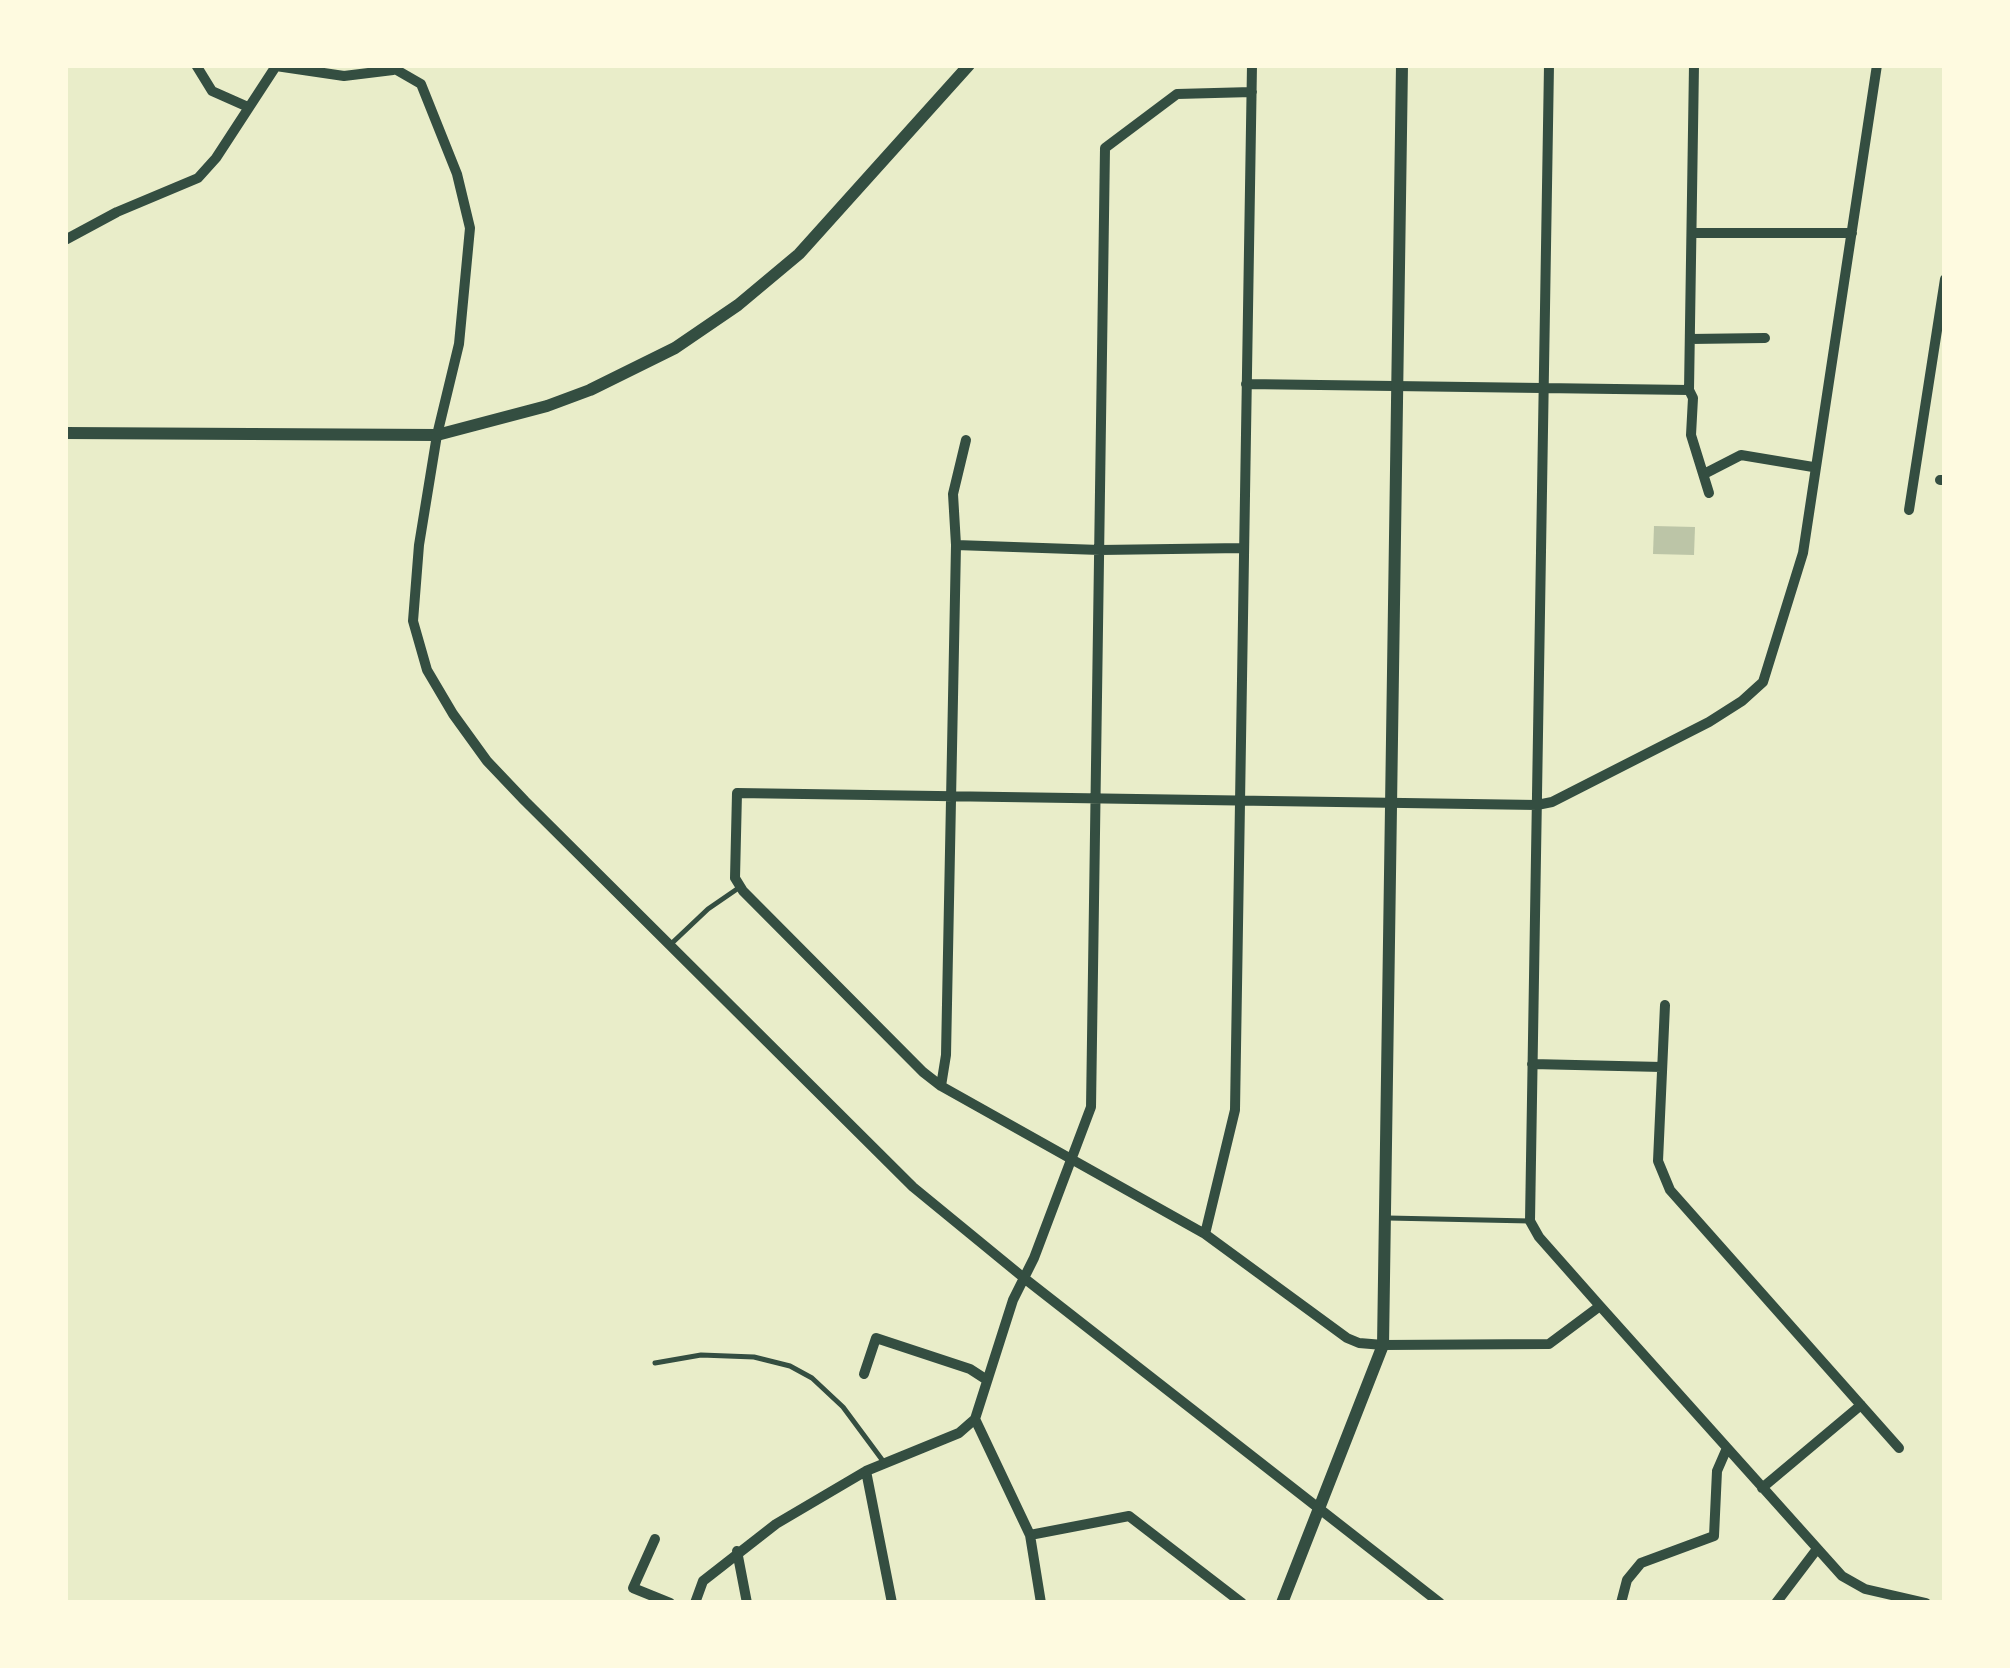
<!DOCTYPE html>
<style>
body{margin:0}
#map{position:relative;width:2010px;height:1668px;overflow:hidden;background:#e9edc9;font-family:"Crimson Pro",serif}
canvas{display:block}
.frame{position:absolute;inset:0;border:68px solid #fefae0;pointer-events:none}
</style>
<div id="map">
<canvas width="2010" height="1668"></canvas>
<div class="frame"></div>
</div>
<script>
const context = document.querySelector('canvas').getContext('2d');
context.lineJoin = 'round';
function fillPath(path, color) { context.fillStyle = color; context.fill(path, 'evenodd'); }
const shape = rows => new Path2D(rows.map(r => 'M' + r).join(''));
function stroke(path, color, width, dash) { context.strokeStyle = color; context.lineWidth = width; context.lineCap = dash ? 'butt' : 'round'; context.setLineDash(dash || []); context.stroke(path); }
fillPath(shape([
 [1654,526,1695,527,1694,555,1653,554]
]), '#bcc5a7');
stroke(shape([
 [671,944,708,909,740,887],
 [1388,1218,1530,1221],
 [655,1363,701,1355,754,1357,790,1366,812,1378,843,1407,883,1461]
]), '#344e41', 5);
stroke(shape([
 [196,65,212,91,248,107],
 [388,65,421,84,457,174,470,228,459,344,437,435,419,545,413,621,427,670,453,714,487,761,525,801,913,1187,1024,1278,1440,1603],
 [1549,65,1530,1221,1539,1237,1600,1306,1842,1576,1865,1589,1926,1603],
 [1692,233,1852,233],
 [65,240,117,212,198,178,216,158,276,66,344,76,393,70],
 [1690,339,1765,338],
 [1246,384,1689,390,1694,65],
 [1689,390,1693,398,1691,435,1709,493],
 [1704,474,1741,455,1813,467],
 [1940,480,1945,480],
 [1909,510,1945,279],
 [956,545,953,494,966,440],
 [1665,1005,1658,1161,1670,1190,1899,1448],
 [1532,1064,1662,1067],
 [941,1086,946,1055,956,545,1100,550,1243,548],
 [1205,1234,1235,1110,1252,65],
 [1600,1306,1549,1344,1383,1345,1359,1343,1347,1338,1205,1234,941,1086,923,1072,743,891,735,878,737,793,1537,805,1552,802,1709,722,1742,701,1763,682,1803,553,1877,65],
 [864,1374,876,1338,970,1369,987,1380],
 [975,1419,1030,1535,1041,1603],
 [866,1471,892,1603],
 [1762,1488,1861,1405],
 [1030,1535,1129,1516,1242,1603],
 [655,1539,633,1588,670,1603],
 [737,1551,747,1603],
 [695,1603,703,1581,776,1524,866,1471,959,1433,975,1419,1013,1300,1034,1258,1091,1107,1105,148,1177,94,1252,92],
 [1621,1603,1627,1580,1641,1563,1714,1536,1717,1471,1727,1448],
 [1776,1603,1817,1549]
]), '#344e41', 10);
stroke(shape([
 [65,433,437,435,547,406,590,390,675,348,738,305,799,254,969,65],
 [1282,1603,1383,1345,1402,65]
]), '#344e41', 12);
</script>
